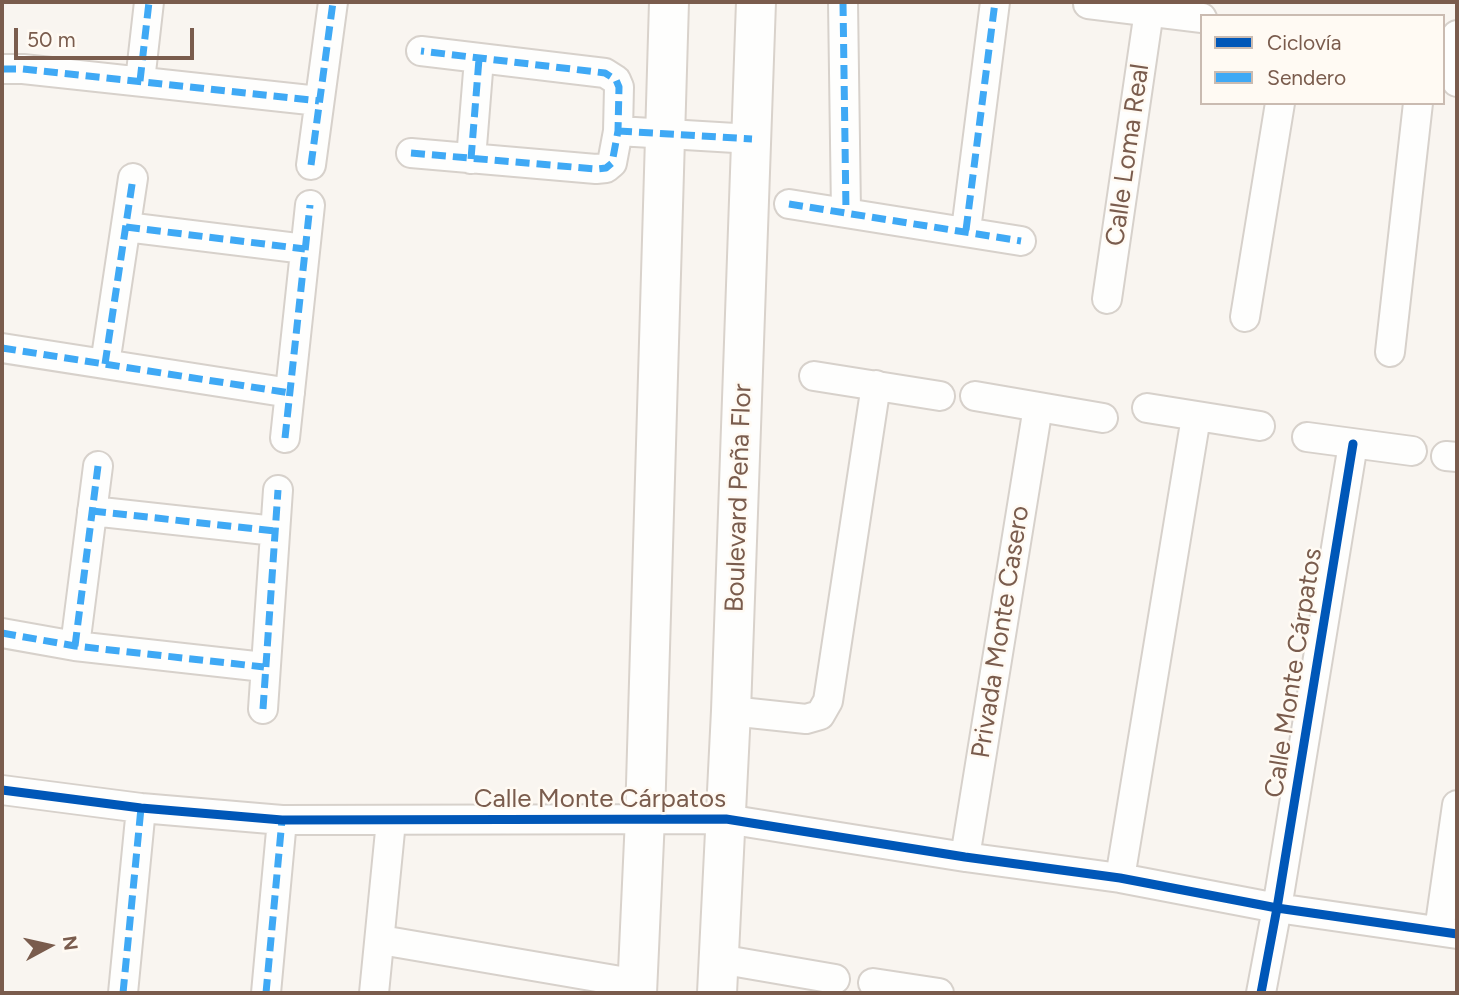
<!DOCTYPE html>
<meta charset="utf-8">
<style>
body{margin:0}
#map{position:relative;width:1459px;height:995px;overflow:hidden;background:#f9f5f0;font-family:Figtree,sans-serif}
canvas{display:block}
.frame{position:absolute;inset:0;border:4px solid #7a5c4d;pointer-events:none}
.legend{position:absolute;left:1200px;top:14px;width:245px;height:91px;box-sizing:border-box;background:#fffaf3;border:2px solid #cabbb1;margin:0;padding:9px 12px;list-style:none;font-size:21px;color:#7a5c4d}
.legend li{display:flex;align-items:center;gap:14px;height:35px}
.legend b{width:35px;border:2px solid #cabbb1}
.north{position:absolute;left:14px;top:911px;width:70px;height:70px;-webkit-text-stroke:5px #fffaf3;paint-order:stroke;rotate:82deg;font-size:19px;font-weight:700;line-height:28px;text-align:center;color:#7a5c4d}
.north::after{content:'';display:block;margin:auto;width:24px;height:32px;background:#7a5c4d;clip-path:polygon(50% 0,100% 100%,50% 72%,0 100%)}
.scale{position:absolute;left:14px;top:28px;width:180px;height:32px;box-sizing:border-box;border:4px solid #7a5c4d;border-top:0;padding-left:9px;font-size:21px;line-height:24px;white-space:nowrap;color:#7a5c4d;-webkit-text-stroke:5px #fffaf3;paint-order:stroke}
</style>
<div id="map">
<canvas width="1459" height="995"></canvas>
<div class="frame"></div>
<ul class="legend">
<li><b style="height:9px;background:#0057b8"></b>Ciclovía</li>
<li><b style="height:9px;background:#3fa9f5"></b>Sendero</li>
</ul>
<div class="north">N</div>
<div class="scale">50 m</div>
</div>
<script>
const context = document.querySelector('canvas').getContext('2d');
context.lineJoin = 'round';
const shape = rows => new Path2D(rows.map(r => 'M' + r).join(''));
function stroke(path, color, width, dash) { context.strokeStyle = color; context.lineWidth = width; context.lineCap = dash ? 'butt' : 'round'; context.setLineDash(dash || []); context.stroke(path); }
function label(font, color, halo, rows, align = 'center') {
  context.font = font + ' Figtree,sans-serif'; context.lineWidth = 5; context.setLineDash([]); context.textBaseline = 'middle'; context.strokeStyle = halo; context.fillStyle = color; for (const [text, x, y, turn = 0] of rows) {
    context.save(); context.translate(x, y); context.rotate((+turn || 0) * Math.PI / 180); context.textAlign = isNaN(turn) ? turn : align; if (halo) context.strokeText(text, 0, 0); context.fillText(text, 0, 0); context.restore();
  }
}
const street = shape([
 [843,2,846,212],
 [1088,4,1202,18],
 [1457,35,1452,42,1449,61,1457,82],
 [2,69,23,69,319,101],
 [140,81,149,2],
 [618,131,752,139],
 [411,153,596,169,606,168,612,163,618,131,619,87,616,80,605,73,421,51],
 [471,159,479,59],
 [311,165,333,2],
 [789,204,1021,241],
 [126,227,305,249],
 [966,230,995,2],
 [1107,299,1149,11],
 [1245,317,1280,103],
 [2,348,290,393],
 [1390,352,1418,103],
 [105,364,133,178],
 [814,376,940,396],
 [975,396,1103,418],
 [1147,408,1260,426],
 [1307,437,1412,451],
 [285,438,310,205],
 [1446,456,1457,457],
 [92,511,275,531],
 [2,633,75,646,264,667],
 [75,646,98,466],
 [263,709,278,490],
 [731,711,806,719,820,715,828,701,876,385],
 [2,790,141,808,282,820,726,819,965,857,1120,878,1277,908,1457,934],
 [965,857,1038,407],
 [1120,878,1196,417],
 [1439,931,1457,805],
 [381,940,638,984],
 [719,959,835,979],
 [873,983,939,993],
 [123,993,141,808],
 [266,993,282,820],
 [374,993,391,821],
 [1261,993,1277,908,1353,444]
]);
const secondary = shape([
 [637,993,645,818,669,2],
 [717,993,731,711,756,2]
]);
stroke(street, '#d7d1cb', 32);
stroke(secondary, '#d9d2cb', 42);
stroke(street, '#fefefd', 28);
stroke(secondary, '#fefefd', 38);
stroke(shape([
 [843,2,846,212],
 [2,69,23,69,319,101],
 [140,81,149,2],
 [618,131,752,139],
 [411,153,596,169,606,168,612,163,618,131,619,87,616,80,605,73,421,51],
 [471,159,479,59],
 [311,165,333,2],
 [789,204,1021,241],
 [126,227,305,249],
 [966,230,995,2],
 [2,348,290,393],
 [105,364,133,178],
 [285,438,310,205],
 [92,511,275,531],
 [2,633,75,646,264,667],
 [75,646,98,466],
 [263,709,278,490],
 [123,993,141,808],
 [266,993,282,820]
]), '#3fa9f5', 7, [14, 7]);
stroke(shape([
 [2,790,141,808,282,820,726,819,965,857,1120,878,1277,908,1457,934],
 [1261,993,1277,908,1353,444]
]), '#0057b8', 9);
label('26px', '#7a5c4d', '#fffaf3', [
 ["Calle Loma Real",1128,155,-82],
 ["Boulevard Peña Flor",739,498,-88],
 ["Privada Monte Casero",1001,632,-81],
 ["Calle Monte Cárpatos",1294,673,-81],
 ["Calle Monte Cárpatos",600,799]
]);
</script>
